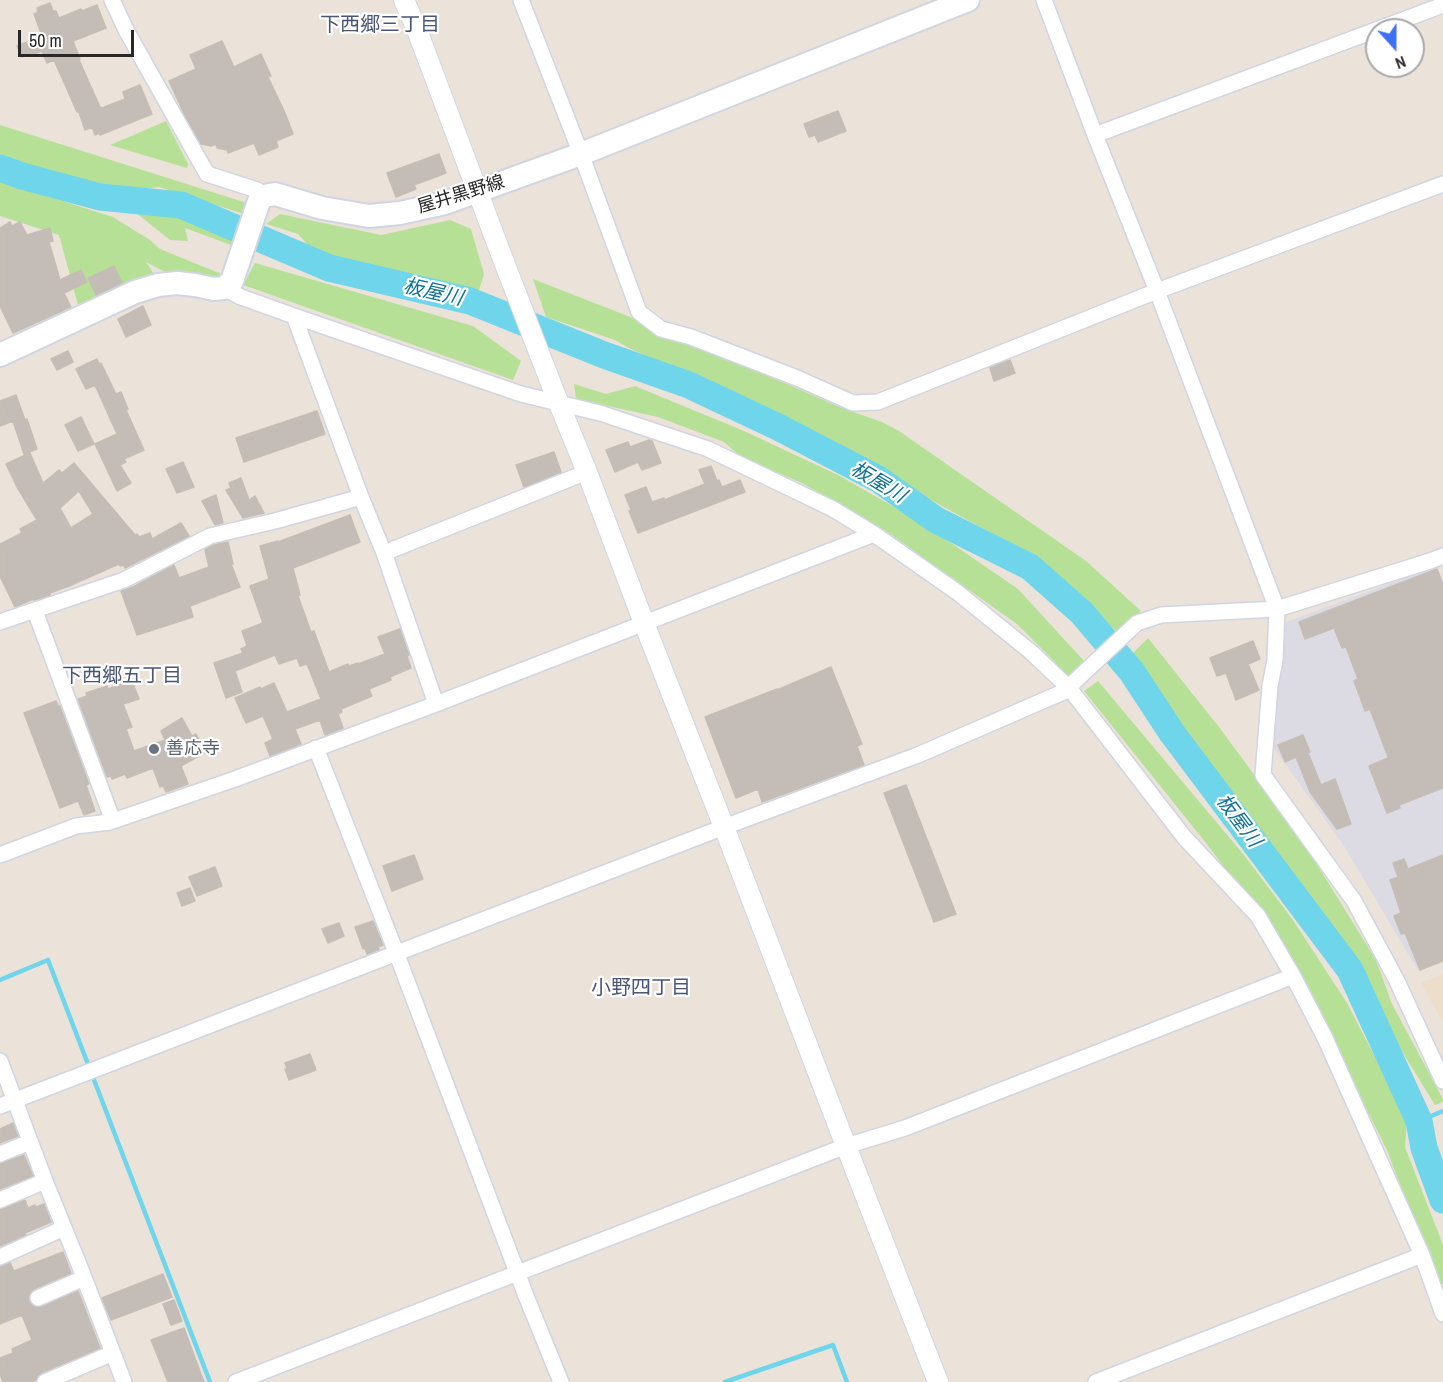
<!DOCTYPE html>
<meta charset="utf-8">
<style>
body{margin:0}
#map{position:relative;width:1443px;height:1382px;overflow:hidden;background:#ebe2da;font-family:"Archivo Narrow",sans-serif}
canvas{display:block}
.north{position:absolute;left:1365px;top:18px;width:60px;height:60px;box-sizing:border-box;background:#fff;border:2px solid #a9a9a9;border-radius:50%;rotate:159deg;font-size:16px;font-weight:700;line-height:24px;text-align:center;color:#282828}
.north::after{content:'';display:block;margin:auto;width:21px;height:27px;background:#3d70f5;clip-path:polygon(50% 0,100% 100%,50% 72%,0 100%)}
.scale{position:absolute;left:18px;top:30px;width:116px;height:27px;box-sizing:border-box;border:3px solid #282828;border-top:0;padding-left:8px;font-size:18px;line-height:21px;white-space:nowrap;color:#282828;-webkit-text-stroke:4px #fff;paint-order:stroke}
</style>
<div id="map">
<canvas width="1443" height="1382"></canvas>
<div class="north">N</div>
<div class="scale">50 m</div>
</div>
<script>
const context = document.querySelector('canvas').getContext('2d');
context.lineJoin = 'round';
function fillPath(path, color) { context.fillStyle = color; context.fill(path, 'evenodd'); }
const shape = rows => new Path2D(rows.map(r => 'M' + r).join(''));
function stroke(path, color, width, dash) { context.strokeStyle = color; context.lineWidth = width; context.lineCap = dash ? 'butt' : 'round'; context.setLineDash(dash || []); context.stroke(path); }
function label(font, color, halo, rows, align = 'center') {
  context.font = font + ' "Archivo Narrow","Noto Sans JP",sans-serif'; context.lineWidth = 4.5; context.setLineDash([]); context.textBaseline = 'middle'; context.strokeStyle = halo; context.fillStyle = color; for (const [text, x, y, turn = 0] of rows) {
    context.save(); context.translate(x, y); context.rotate((+turn || 0) * Math.PI / 180); context.textAlign = isNaN(turn) ? turn : align; if (halo) context.strokeText(text, 0, 0); context.fillText(text, 0, 0); context.restore();
  }
}
fillPath(shape([
 [1437,566,1443,581,1443,959,1417,969,1344,846,1268,740,1286,622]
]), '#dcdbe3');
fillPath(shape([
 [1443,974,1443,1023,1421,983]
]), '#ecdeca');
fillPath(shape([
 [166,121,188,164,187,168,110,145],
 [0,125,250,204,244,214,159,187,144,189,126,194,85,193,23,163,0,154],
 [0,181,113,217,150,240,160,249,229,277,196,288,146,262,155,276,78,305,59,235,0,216],
 [137,201,181,205,220,227,239,248,185,228,188,241,170,240,135,212],
 [280,214,381,235,450,220,471,229,484,274,479,290,456,291,329,268,298,234,266,224],
 [255,263,473,326,521,361,513,380,243,285],
 [533,279,661,329,842,408,882,422,899,431,1086,561,1141,611,1117,632,1079,594,1050,569,1002,539,909,488,845,450,629,348,615,340,546,317],
 [574,384,606,394,635,386,744,431,838,475,919,521,1018,589,1085,662,1067,678,1052,659,1017,624,886,531,802,483,741,457,724,442,658,417,576,399],
 [1148,638,1219,727,1300,837,1376,960,1392,1004,1443,1099,1443,1102,1435,1105,1293,874,1216,779,1133,653],
 [1098,681,1244,855,1293,920,1347,1003,1407,1119,1405,1147,1443,1245,1443,1284,1438,1286,1387,1150,1341,1058,1272,931,1206,843,1084,691]
]), '#b7e097');
stroke(shape([
 [0,980,48,960,210,1382],
 [1419,1121,1443,1111],
 [725,1382,833,1345,847,1382]
]), '#6fd5eb', 4.5);
stroke(shape([
 [0,168,22,176,100,197,181,205,329,268,470,301,604,355,689,385,778,427,878,479,936,520,1030,567,1082,613,1132,672,1172,733,1350,970,1419,1121,1424,1148,1443,1200]
]), '#6fd5eb', 27);
const building = shape([
 [50,3,53,11,56,11,59,18,81,9,82,11,97,5,106,28,73,41,80,59,79,60,100,107,102,108,125,99,123,92,140,85,152,114,100,135,99,133,95,135,92,127,85,130,79,112,77,112,54,60,47,63,42,51,29,56,28,55,22,57,17,46,42,36,34,14,38,12,37,8,50,3],
 [222,41,234,67,261,54,271,76,268,77,285,113,293,134,276,141,278,147,259,155,254,143,228,153,227,150,217,148,216,144,211,146,201,144,185,116,169,81,196,69,190,55,222,41],
 [838,111,846,131,818,142,815,135,809,137,804,124,838,111],
 [439,154,446,173,414,185,416,189,396,197,387,173,439,154],
 [10,222,12,226,20,222,27,235,50,228,53,241,49,242,60,280,81,270,87,282,64,293,71,307,13,333,0,306,0,228,10,222],
 [114,266,122,283,96,295,88,278,114,266],
 [143,306,151,325,126,337,118,319,143,306],
 [68,351,73,362,57,370,51,359,68,351],
 [97,359,99,364,101,363,116,394,121,392,128,409,126,410,144,450,124,459,126,462,120,465,131,483,117,491,95,444,117,434,95,385,86,389,76,369,97,359],
 [1010,360,1015,373,994,381,990,368,1010,360],
 [16,395,25,420,27,419,37,449,24,454,13,421,0,426,0,401,16,395],
 [317,411,325,434,244,462,236,438,317,411],
 [81,417,94,444,78,451,65,425,81,417],
 [649,440,652,441,661,463,642,470,638,462,615,472,606,450,628,442,630,447,649,440],
 [554,452,561,472,524,487,516,465,554,452],
 [30,453,43,483,59,470,62,473,74,463,135,535,137,534,139,537,150,533,152,539,181,523,189,536,125,568,124,565,120,566,119,564,69,586,50,593,50,595,34,600,33,599,15,607,0,576,0,544,22,533,20,529,37,520,17,487,6,464,30,453],
 [79,491,93,514,71,528,60,508,79,491],
 [183,462,194,487,177,493,166,469,183,462],
 [711,466,717,481,719,480,722,487,740,480,745,492,638,533,629,511,631,510,625,495,646,487,652,502,664,498,664,500,705,484,699,470,711,466],
 [241,478,249,500,255,496,264,513,243,518,226,490,231,488,229,483,241,478],
 [216,495,223,523,215,525,202,501,216,495],
 [350,515,360,542,293,568,300,595,298,596,311,632,314,631,329,672,348,664,349,666,358,663,358,664,385,654,378,637,400,629,409,655,407,656,411,668,390,677,391,680,369,689,372,696,341,709,342,712,338,714,343,728,325,735,320,720,295,729,301,744,270,756,265,743,273,739,263,716,246,723,235,698,260,687,261,689,274,683,287,712,321,699,307,664,300,666,297,658,279,664,275,655,235,671,242,692,226,698,214,663,243,653,241,649,247,646,242,631,263,623,250,586,269,579,260,546,278,541,278,542,350,515],
 [228,542,233,564,231,564,240,587,190,606,193,617,137,635,121,591,133,587,174,565,179,578,209,567,205,550,213,545,228,542],
 [1437,569,1443,585,1443,788,1399,805,1400,808,1387,813,1369,766,1388,758,1388,757,1370,709,1365,711,1354,681,1358,679,1346,647,1342,648,1334,628,1305,639,1299,622,1437,569],
 [1253,641,1260,659,1248,664,1259,690,1236,700,1226,673,1217,676,1210,658,1253,641],
 [831,667,862,744,857,746,864,765,762,802,758,789,736,798,705,717,777,689,777,690,831,667],
 [132,681,139,699,123,704,132,727,126,729,134,751,165,740,161,731,182,718,192,736,196,734,206,752,181,766,188,784,166,792,163,786,160,787,153,768,127,778,125,774,112,779,111,776,107,777,78,699,87,696,86,693,107,686,108,689,132,681],
 [56,701,58,706,60,706,89,784,86,785,95,811,84,815,78,801,60,808,24,713,56,701],
 [1303,735,1310,752,1308,753,1321,785,1335,779,1351,824,1337,829,1310,792,1296,757,1285,762,1278,745,1303,735],
 [906,785,956,914,934,922,884,793,906,785],
 [414,855,423,879,392,891,383,866,414,855],
 [1443,855,1443,961,1420,970,1405,933,1401,934,1394,916,1401,913,1390,880,1398,877,1393,863,1404,859,1408,869,1443,855],
 [215,867,222,886,197,896,189,877,215,867],
 [190,888,195,901,182,906,177,893,190,888],
 [373,921,383,945,378,947,379,950,367,954,365,948,363,949,355,927,373,921],
 [339,923,344,936,328,943,322,929,339,923],
 [310,1054,316,1070,289,1080,285,1069,287,1069,285,1063,310,1054],
 [13,1123,18,1136,0,1143,0,1129,13,1123],
 [24,1155,33,1176,0,1189,0,1164,24,1155],
 [25,1200,28,1208,35,1205,36,1207,44,1204,51,1222,25,1233,26,1235,0,1246,0,1210,25,1200],
 [63,1252,71,1273,34,1289,30,1293,29,1301,33,1306,41,1307,78,1291,100,1348,41,1373,36,1380,30,1382,3,1382,0,1374,0,1358,13,1353,12,1349,32,1340,22,1315,0,1324,0,1267,10,1263,14,1271,63,1252],
 [163,1274,172,1297,111,1320,102,1298,163,1274],
 [174,1300,182,1321,171,1325,163,1304,174,1300],
 [184,1328,195,1358,204,1382,168,1382,151,1340,184,1328]
]);
fillPath(building, '#c3bcb7');
stroke(building, '#c6beb4', 1.5);
const minor = shape([
 [112,0,126,30,207,174,257,190,264,196],
 [521,0,581,154,639,312,661,329,691,337,797,378,853,403,878,402,1157,291,1443,184],
 [1044,0,1095,135,1157,291,1277,609,1275,660,1270,686,1263,775,1354,901,1397,981,1443,1081],
 [1095,135,1443,5],
 [224,288,241,297,294,316,521,394,600,413,708,449,833,509,874,534,957,592,1031,652,1070,689,1184,837,1258,916,1293,976,1325,1038,1422,1255,1443,1314],
 [294,316,361,497,384,553,436,704],
 [384,553,587,472],
 [35,611,113,821],
 [0,622,124,580,210,536,275,521,361,497],
 [316,748,396,952,526,1296,561,1382],
 [0,855,76,826,110,822,235,779,436,704,874,534],
 [0,1061,45,1181,80,1267,124,1382],
 [0,1106,724,827,918,755,1070,689,1074,682,1137,623,1161,615,1277,609,1430,561,1443,556],
 [0,1154,30,1142],
 [0,1200,45,1181],
 [0,1257,64,1228],
 [38,1298,84,1278],
 [45,1382,113,1353],
 [236,1382,846,1146,905,1128,1293,976],
 [1096,1382,1422,1255]
]);
const tertiary = shape([
 [404,0,417,30,501,254,555,394,587,472,644,623,724,827,846,1146,938,1382]
]);
const secondary = shape([
 [0,355,135,292,158,285,177,283,195,285,214,289,224,288,232,281,259,201,264,196,275,194,322,208,369,216,400,213,445,203,581,154,968,0]
]);
stroke(minor, '#d0d5e1', 18);
stroke(tertiary, '#d0d5e1', 22);
stroke(secondary, '#d0d5e1', 26);
stroke(minor, '#fff', 15);
stroke(tertiary, '#fff', 20);
stroke(secondary, '#fff', 22);
for (const [x, y, r, color] of [
 [154,749,6,"#6b7280"]
]) { const dot = new Path2D(); dot.arc(x, y, r, 0, 2 * Math.PI); context.fillStyle = color; context.fill(dot); stroke(dot, '#fff', 2); }
label('18px', '#282828', '#fff', [
 ["屋井黒野線",461,195,-17]
]);
label('18px', '#5b616d', '#fff', [
 ["善応寺",166,749]
], 'left');
label('20px', '#4a5678', '#fff', [
 ["下西郷三丁目",380,26],
 ["下西郷五丁目",122,677],
 ["小野四丁目",641,989]
]);
label('italic 20px', '#107395', '#fff', [
 ["板屋川",433,293,13],
 ["板屋川",878,483,31],
 ["板屋川",1238,821,53]
]);
</script>
